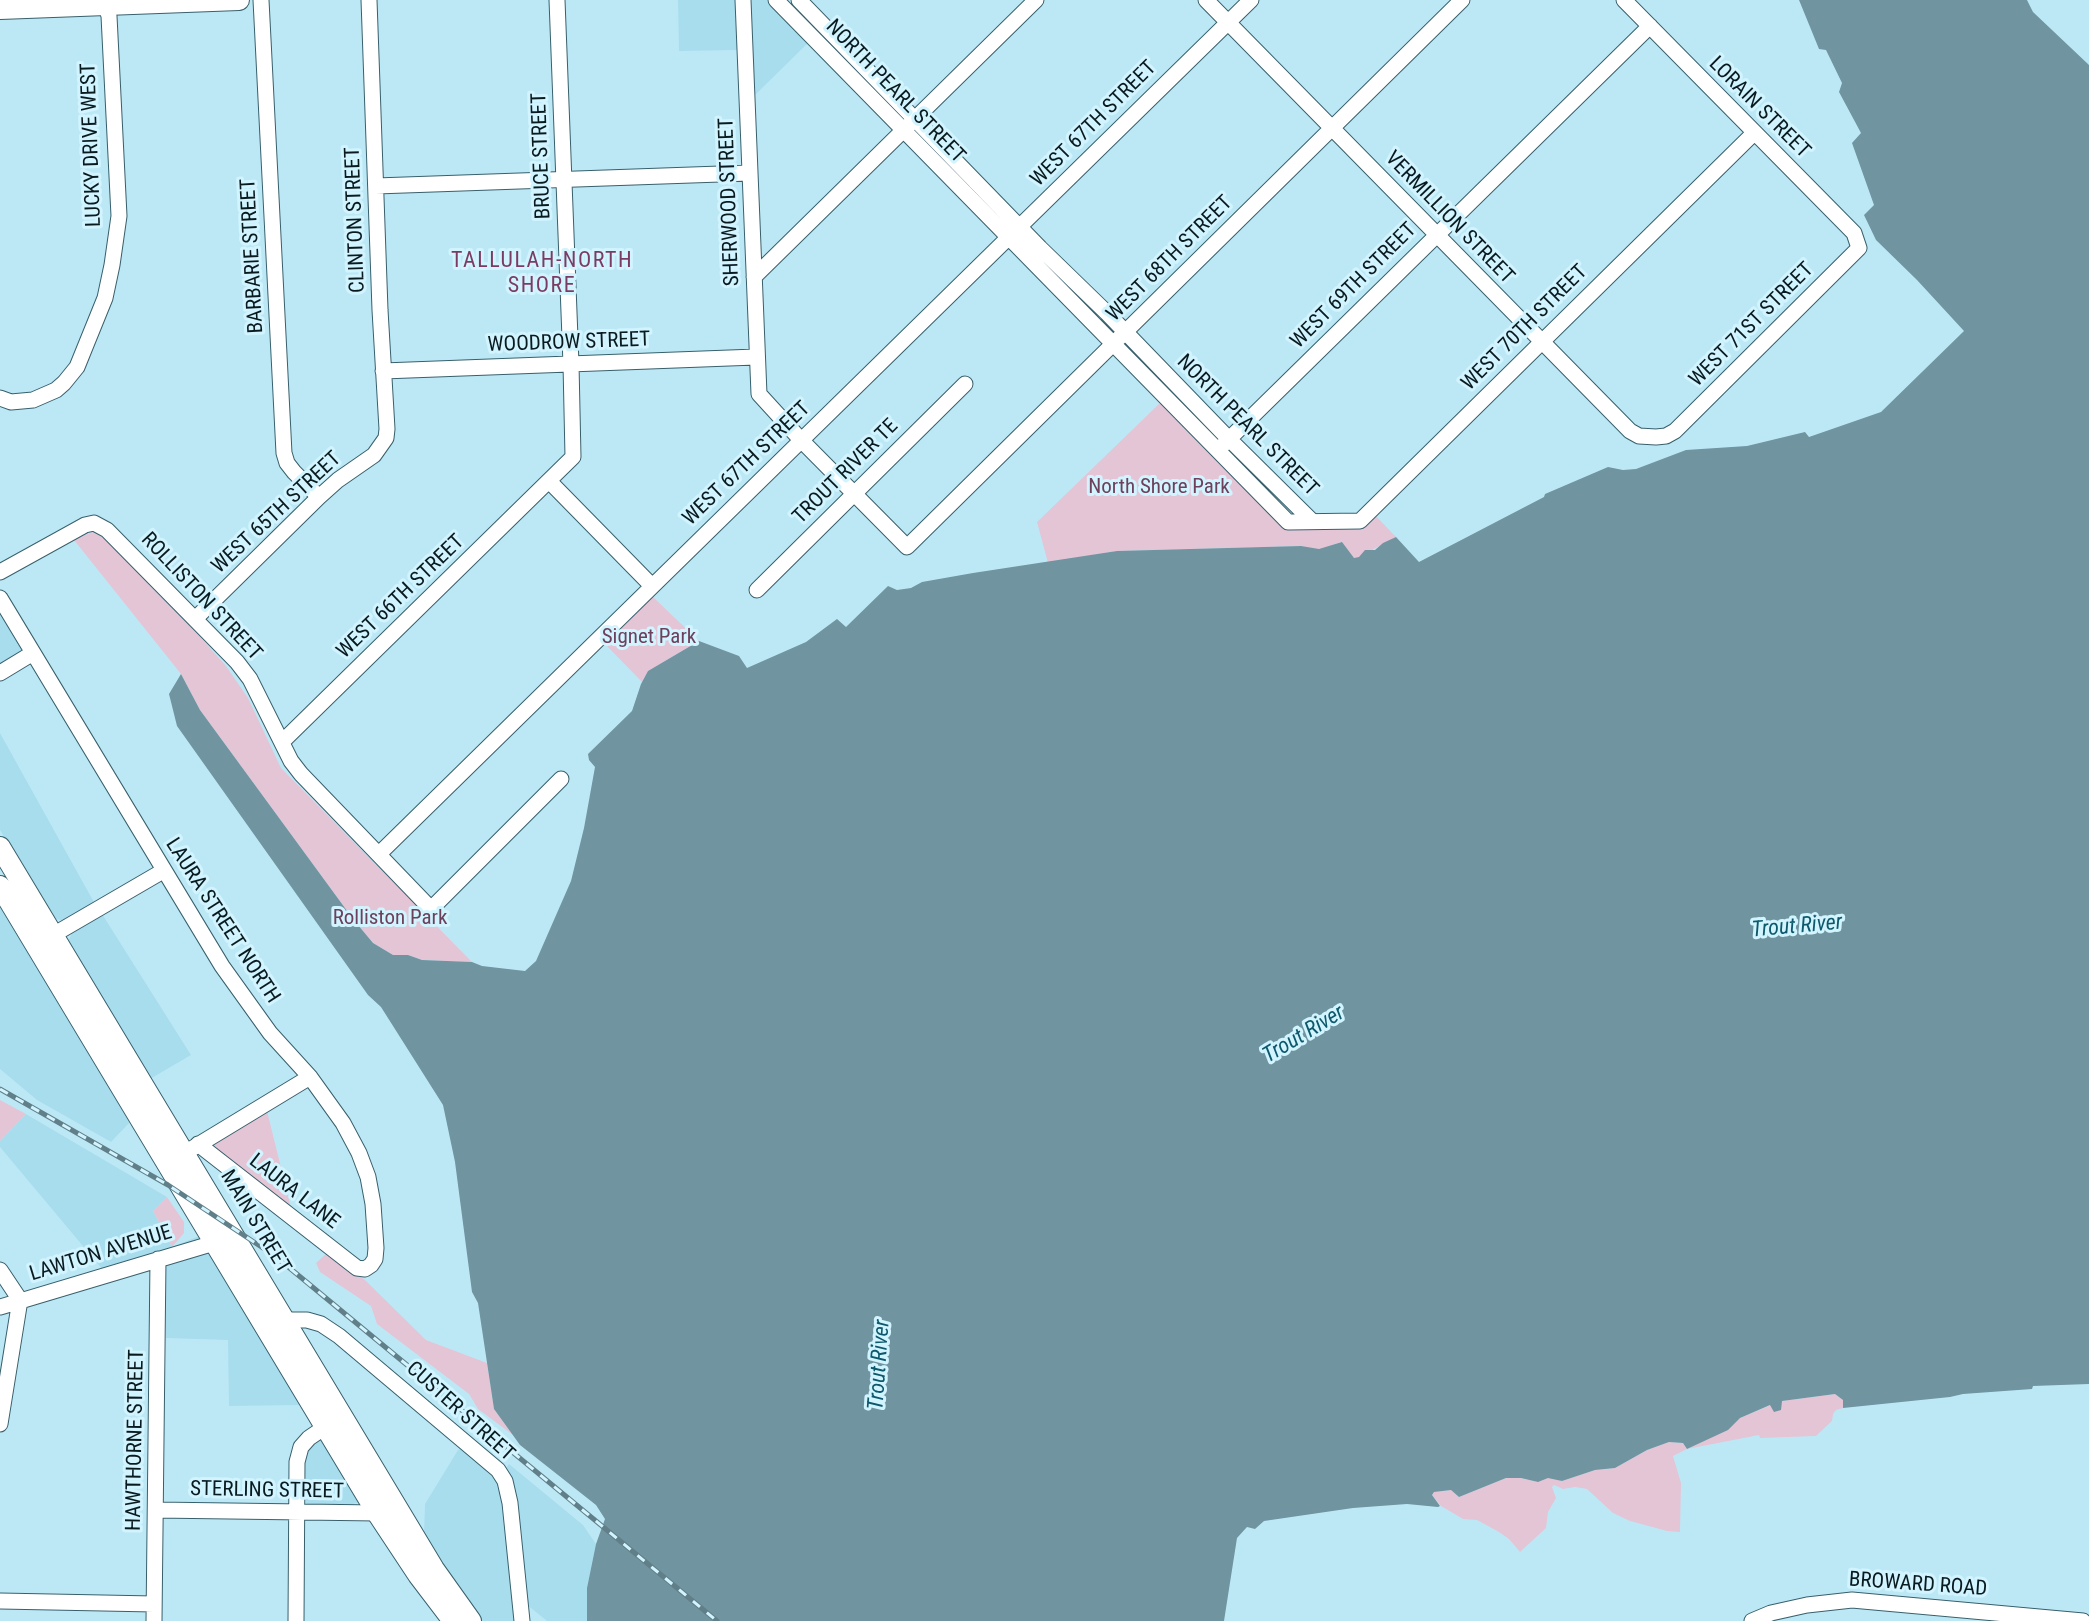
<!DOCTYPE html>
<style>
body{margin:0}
canvas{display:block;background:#bce8f6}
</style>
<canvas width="2089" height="1621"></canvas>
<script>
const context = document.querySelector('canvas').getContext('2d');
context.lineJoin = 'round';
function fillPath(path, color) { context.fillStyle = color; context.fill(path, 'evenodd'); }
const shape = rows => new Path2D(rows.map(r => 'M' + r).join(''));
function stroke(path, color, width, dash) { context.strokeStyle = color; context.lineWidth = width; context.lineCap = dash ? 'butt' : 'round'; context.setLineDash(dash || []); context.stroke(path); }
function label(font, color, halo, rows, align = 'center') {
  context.font = font + ' "Roboto Condensed",sans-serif'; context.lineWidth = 6; context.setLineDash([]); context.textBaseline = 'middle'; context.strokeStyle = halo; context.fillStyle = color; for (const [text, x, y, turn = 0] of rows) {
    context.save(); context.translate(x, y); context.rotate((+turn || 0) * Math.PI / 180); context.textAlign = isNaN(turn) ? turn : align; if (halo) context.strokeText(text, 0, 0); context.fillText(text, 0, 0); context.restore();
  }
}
fillPath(shape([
 [678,0,737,0,739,50,679,51],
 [748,0,769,0,808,43,752,98],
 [0,612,21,645,21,651,17,655,0,666],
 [0,733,95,904,64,921,53,918,0,830],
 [0,901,132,1120,111,1142,37,1100,0,1069],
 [102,914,191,1055,150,1079,68,941,73,931],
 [26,1114,167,1197,153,1211,172,1247,202,1235,303,1405,229,1406,228,1340,166,1338,166,1267,157,1254,103,1270,0,1147,0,1141],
 [320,1433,362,1502,338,1507,310,1506,306,1503,303,1465,307,1451],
 [463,1448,501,1481,517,1621,480,1621,424,1535,425,1504,458,1450],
 [509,1464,583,1525,596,1544,587,1588,587,1621,547,1621,526,1604,505,1469]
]), '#a8ddee');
fillPath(shape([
 [1161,402,1285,530,1352,529,1366,523,1375,515,1396,537,1359,557,1353,558,1341,542,1319,550,1301,546,1117,551,1048,563,1037,522],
 [92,532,102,537,193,629,226,666,248,698,281,768,472,962,422,960,408,955,393,955,373,943,353,919,200,710,181,674,74,540],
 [652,596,699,641,648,671,642,682,604,643],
 [0,1100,26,1114,0,1141],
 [267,1111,292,1212,216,1154,213,1145],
 [167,1197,184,1222,184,1233,172,1247,153,1211],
 [328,1252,365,1280,426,1340,487,1363,494,1409,513,1435,478,1409,469,1394,377,1324,371,1306,320,1272,316,1263],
 [1835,1394,1843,1400,1843,1408,1836,1410,1833,1414,1832,1421,1816,1436,1760,1438,1759,1435,1687,1449,1673,1456,1681,1483,1680,1532,1667,1531,1630,1521,1613,1513,1587,1489,1575,1487,1563,1489,1554,1485,1552,1487,1556,1498,1548,1512,1546,1528,1520,1552,1509,1539,1499,1532,1477,1520,1463,1519,1441,1506,1432,1495,1434,1492,1451,1490,1459,1497,1506,1478,1521,1478,1538,1482,1548,1477,1562,1481,1595,1470,1615,1468,1647,1450,1669,1442,1683,1443,1687,1449,1727,1430,1740,1418,1771,1405,1774,1411,1782,1401]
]), '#e4c5d6');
fillPath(shape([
 [1799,0,2027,0,2033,12,2089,65,2089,1384,2033,1386,2032,1389,1963,1394,1950,1397,1843,1408,1843,1400,1835,1394,1782,1401,1781,1410,1774,1412,1770,1405,1740,1418,1728,1430,1687,1449,1683,1443,1669,1442,1647,1450,1615,1468,1595,1470,1562,1481,1548,1478,1538,1482,1521,1478,1506,1478,1459,1497,1451,1490,1434,1492,1432,1495,1440,1506,1438,1507,1407,1504,1353,1508,1264,1521,1255,1529,1247,1527,1237,1538,1224,1621,587,1621,587,1588,596,1544,605,1519,596,1505,520,1445,494,1409,478,1303,472,1292,455,1162,443,1105,381,1007,368,995,177,726,169,694,181,674,200,710,353,919,373,943,393,955,408,955,422,960,472,962,482,966,525,971,536,961,571,881,584,828,595,767,589,760,588,754,632,711,641,684,648,671,699,641,739,656,747,668,806,642,837,619,846,627,888,586,897,590,911,588,922,582,973,573,1117,551,1301,546,1319,549,1342,542,1354,558,1359,557,1365,550,1375,550,1383,543,1396,537,1419,562,1544,497,1545,494,1608,467,1623,470,1636,469,1686,450,1747,446,1805,432,1809,437,1881,412,1964,331,1917,280,1876,240,1864,215,1874,205,1852,143,1861,133,1839,92,1842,83,1826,50,1819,49]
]), '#7094a0');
const minor = shape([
 [261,0,284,453,287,463,294,472,319,497],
 [743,0,759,394,801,440,907,547,1462,0],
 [776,0,1288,522,1360,521,1754,133],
 [799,0,1040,248,1107,313,1224,434,1312,521],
 [1206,0,1630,431,1639,436,1656,437,1666,436,1675,431,1859,248,1854,233,1624,0],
 [376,186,749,173],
 [754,277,1036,0],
 [383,371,756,357],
 [0,398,11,402,33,400,56,390,64,383,77,367,105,298,112,265,119,216,109,16,104,0],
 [1222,446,1650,26],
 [549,481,652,586],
 [0,572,85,525,94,523,107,530,237,662,250,679,291,761,301,774,431,909,561,779],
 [757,590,965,384],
 [0,598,222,966,270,1033,310,1077,343,1123,359,1153,368,1177,373,1204,376,1248,375,1259,371,1265,365,1269,357,1268,198,1144],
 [195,619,319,497,338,480,374,455,386,438,387,429,380,310,369,0],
 [0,673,33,653],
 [282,742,573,457,571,364,557,0],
 [379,854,1251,0],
 [53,935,163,871],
 [193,1148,310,1077],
 [0,1270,20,1300,0,1424],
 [0,1307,214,1243],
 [277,1324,285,1320,307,1320,321,1324,339,1336,498,1470,505,1481,510,1503,522,1621],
 [156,1510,377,1513],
 [0,1601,154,1604],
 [154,1621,158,1259],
 [296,1621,297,1462,301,1447,309,1438,334,1421],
 [1752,1621,1771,1613,1807,1605,1852,1600,2083,1621]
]);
const major = shape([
 [0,9,239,0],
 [0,847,434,1569,471,1621],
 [0,886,377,1513,418,1575,453,1621]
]);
stroke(minor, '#38606c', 17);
stroke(major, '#38606c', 22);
stroke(minor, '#fff', 15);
stroke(major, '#fff', 20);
const rail = shape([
 [0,1089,168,1185,275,1256,717,1621]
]);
stroke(rail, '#617f88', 5);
stroke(rail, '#d1f4ff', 3, [9]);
label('21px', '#0a1b20', '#d1f4ff', [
 ["NORTH PEARL STREET",895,92,46],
 ["LORAIN STREET",1759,108,45],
 ["WEST 67TH STREET",1094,124,-45],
 ["LUCKY DRIVE WEST",92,145,-92],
 ["BRUCE STREET",542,156,-92],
 ["SHERWOOD STREET",730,202,-92],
 ["VERMILLION STREET",1449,218,46],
 ["CLINTON STREET",356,220,-92],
 ["BARBARIE STREET",253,256,-93],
 ["WEST 68TH STREET",1170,259,-45],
 ["WEST 69TH STREET",1354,286,-45],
 ["WEST 71ST STREET",1752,325,-45],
 ["WEST 70TH STREET",1525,328,-45],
 ["WOODROW STREET",569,343,-2],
 ["NORTH PEARL STREET",1247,426,45],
 ["WEST 67TH STREET",747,464,-44],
 ["TROUT RIVER TE",846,472,-45],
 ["WEST 65TH STREET",277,513,-43],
 ["ROLLISTON STREET",201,597,47],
 ["WEST 66TH STREET",401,597,-44],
 ["LAURA STREET NORTH",222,921,57],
 ["LAURA LANE",294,1192,38],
 ["MAIN STREET",255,1222,59],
 ["LAWTON AVENUE",101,1254,-17],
 ["CUSTER STREET",460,1412,42],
 ["HAWTHORNE STREET",136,1440,-89],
 ["STERLING STREET",267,1491,1],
 ["BROWARD ROAD",1918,1585,4]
]);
label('21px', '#6d405b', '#d1f4ff', [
 ["North Shore Park",1159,488],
 ["Signet Park",649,638],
 ["Rolliston Park",390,919]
]);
context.letterSpacing = '1.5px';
label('22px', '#7a3c63', '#d1f4ff', [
 ["TALLULAH-NORTH",542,261],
 ["SHORE",542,286]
]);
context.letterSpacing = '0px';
label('italic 22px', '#0e586b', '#d1f4ff', [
 ["Trout River",1797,927,-5],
 ["Trout River",1304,1035,-31],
 ["Trout River",880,1365,-86]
]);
</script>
